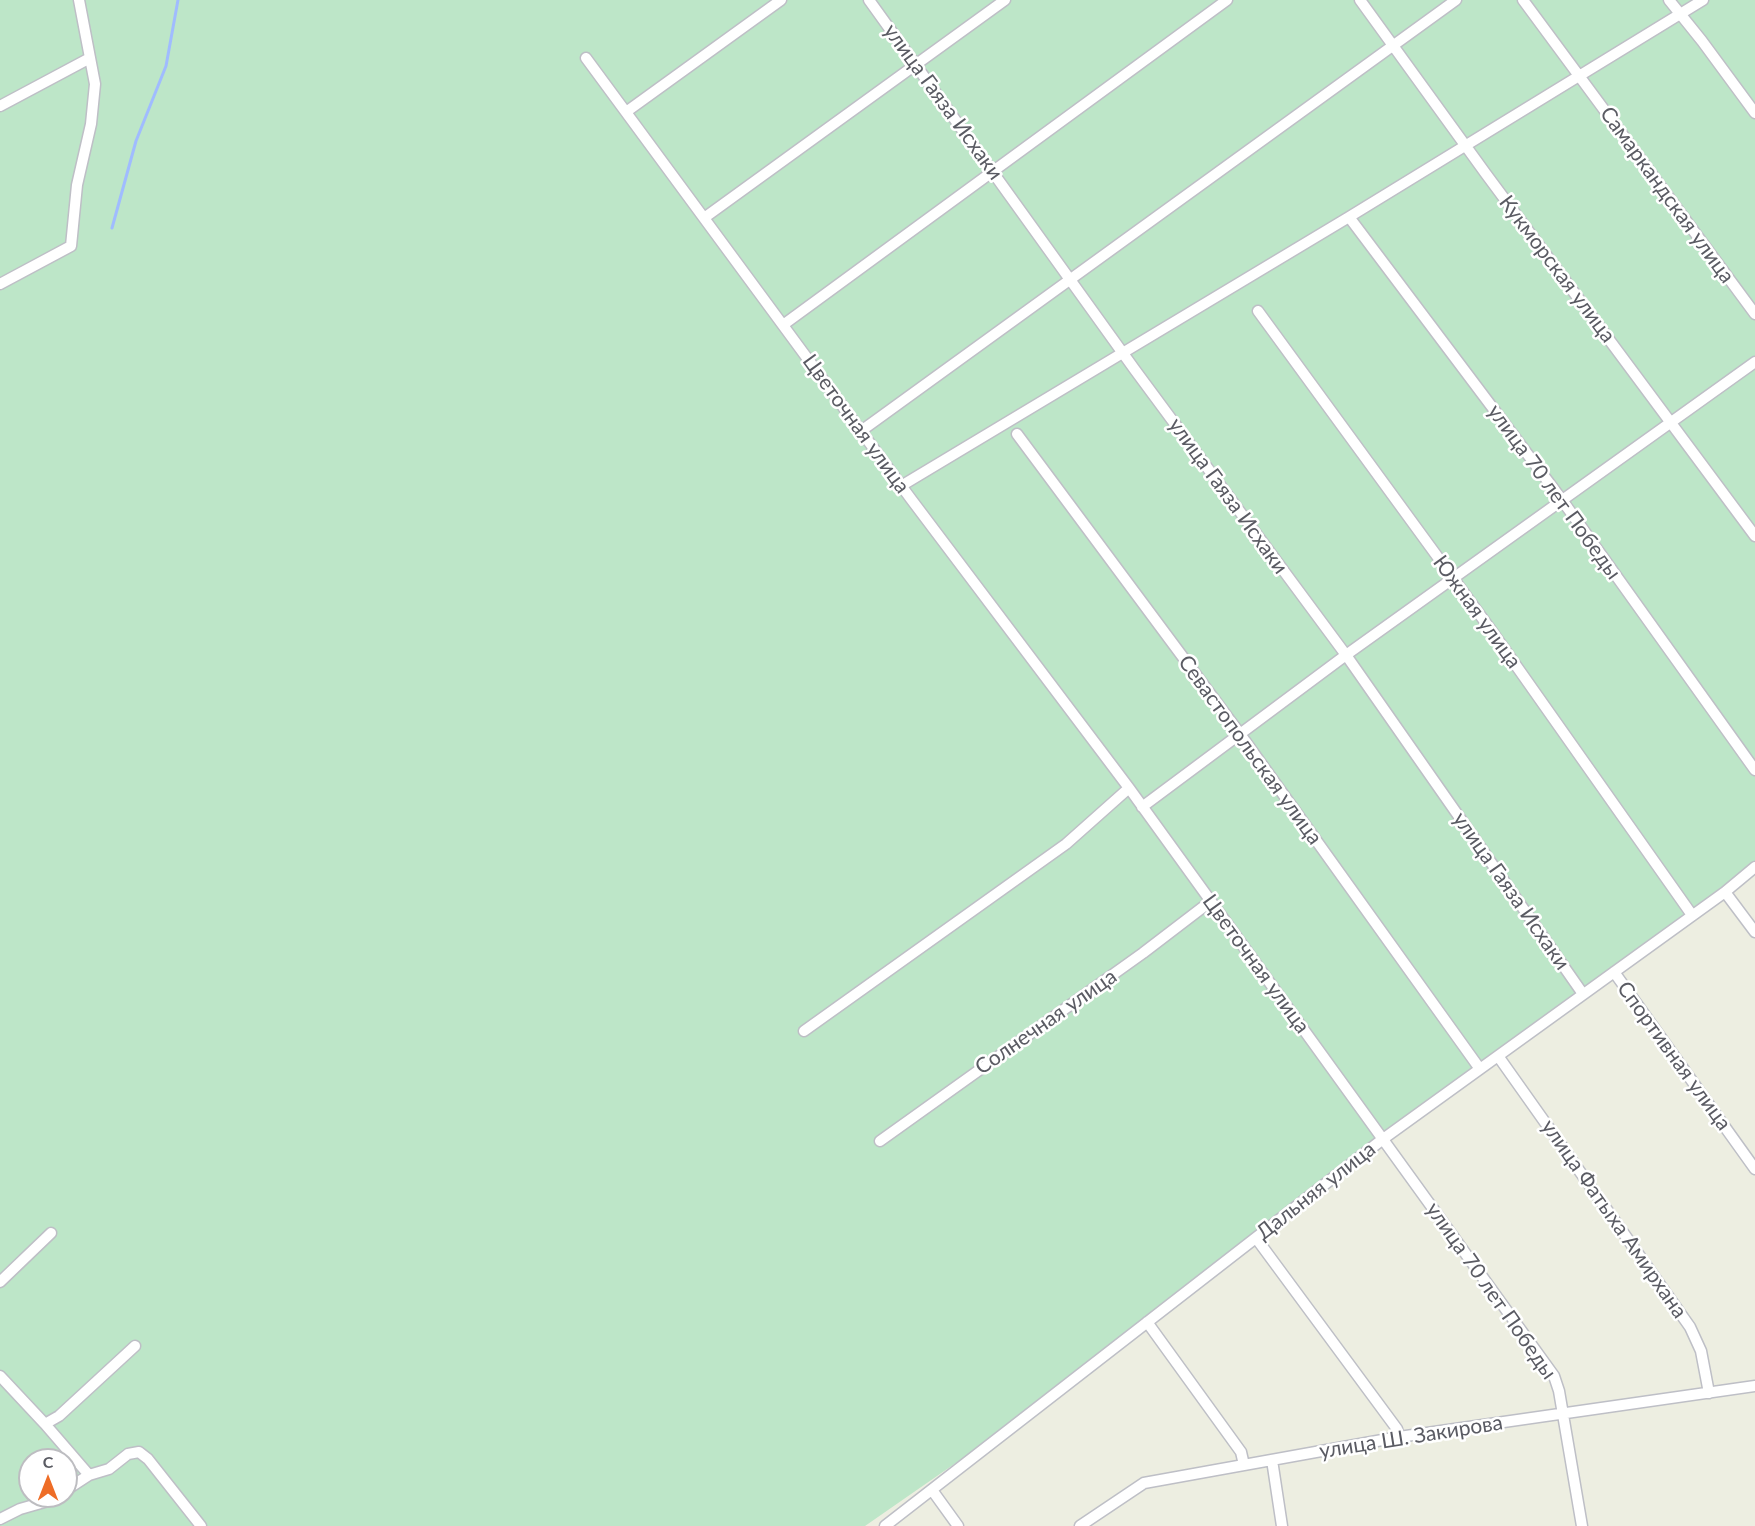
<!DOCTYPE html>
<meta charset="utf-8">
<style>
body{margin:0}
#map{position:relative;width:1755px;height:1526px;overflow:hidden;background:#edeee1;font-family:Lato,sans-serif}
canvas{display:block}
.north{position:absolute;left:18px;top:1448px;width:60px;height:60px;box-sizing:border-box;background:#fff;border:2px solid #bdbdc1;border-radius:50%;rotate:0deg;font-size:16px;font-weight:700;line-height:24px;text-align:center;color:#5a5b63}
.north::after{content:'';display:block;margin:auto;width:21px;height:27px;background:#ee6d27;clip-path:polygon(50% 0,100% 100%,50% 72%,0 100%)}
</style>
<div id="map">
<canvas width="1755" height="1526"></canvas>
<div class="north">С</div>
</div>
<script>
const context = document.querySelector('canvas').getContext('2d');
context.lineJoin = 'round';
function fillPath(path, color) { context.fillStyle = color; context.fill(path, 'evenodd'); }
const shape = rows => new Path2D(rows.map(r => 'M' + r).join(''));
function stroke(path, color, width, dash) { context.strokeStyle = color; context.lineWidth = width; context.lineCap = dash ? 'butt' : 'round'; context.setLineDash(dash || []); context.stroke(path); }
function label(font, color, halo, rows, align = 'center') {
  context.font = font + ' Lato,sans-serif'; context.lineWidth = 5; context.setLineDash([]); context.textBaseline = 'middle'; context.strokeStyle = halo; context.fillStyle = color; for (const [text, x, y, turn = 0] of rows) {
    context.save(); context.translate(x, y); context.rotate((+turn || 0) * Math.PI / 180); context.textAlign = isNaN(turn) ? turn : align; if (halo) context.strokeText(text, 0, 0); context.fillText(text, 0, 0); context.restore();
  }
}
fillPath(shape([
 [0,0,1755,0,1755,863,1461,1077,1045,1401,865,1526,0,1526],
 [30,1460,66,1460,66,1496,30,1496]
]), '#bde6c8');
stroke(shape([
 [112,228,136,141,166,66,178,0]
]), '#a0bcff', 3);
const minor = shape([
 [869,0,1135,370,1346,655,1583,994],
 [1360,0,1486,174,1755,536],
 [1523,0,1755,314],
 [1669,0,1702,41,1755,113],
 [586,58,911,499,1129,788,1554,1376,1559,1391,1582,1526],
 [0,106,90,58],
 [626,112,781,0],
 [1349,217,1562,500,1755,770],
 [704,218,1005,0],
 [0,284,71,246,77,185,91,124,95,84,79,0],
 [1258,311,1491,630,1692,915],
 [783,325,1227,0],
 [861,431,1456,0],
 [1017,434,1240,734,1480,1069],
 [901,486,1349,217,1703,0],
 [1142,807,1346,655,1755,362],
 [1725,892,1755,932],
 [1614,972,1755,1169],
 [804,1031,1066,844,1129,788],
 [1498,1056,1690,1327,1701,1351,1709,1393],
 [880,1141,1143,953,1211,901],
 [1256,1238,1397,1429,1399,1437],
 [0,1282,51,1233],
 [1147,1322,1241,1452,1244,1465],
 [0,1376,45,1424,89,1475],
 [45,1424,59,1416,135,1346],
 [1272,1460,1282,1526],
 [66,1490,89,1475,109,1469,128,1454,139,1452,148,1459,201,1526],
 [932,1490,958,1526],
 [0,1519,20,1509,48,1501,56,1496],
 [885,1526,1383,1139,1725,892,1755,867],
 [1080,1526,1144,1483,1399,1437,1755,1386]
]);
stroke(minor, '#bebfc6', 13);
stroke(minor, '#fff', 10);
label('21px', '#5a5b63', '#fff', [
 ["улица Гаяза Исхаки",943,102,54],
 ["Самаркандская улица",1667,195,54],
 ["Кукморская улица",1557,269,53],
 ["Цветочная улица",856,424,54],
 ["улица 70 лет Победы",1554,492,54],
 ["улица Гаяза Исхаки",1228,496,54],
 ["Южная улица",1477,612,54],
 ["Севастопольская улица",1250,750,54],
 ["улица Гаяза Исхаки",1511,891,55],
 ["Цветочная улица",1256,964,54],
 ["Солнечная улица",1046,1022,-35],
 ["Спортивная улица",1674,1056,54],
 ["Дальняя улица",1316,1191,-38],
 ["улица Фатыха Амирхана",1614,1219,55],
 ["улица 70 лет Победы",1491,1291,55],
 ["улица Ш. Закирова",1411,1437,-9]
]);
</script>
